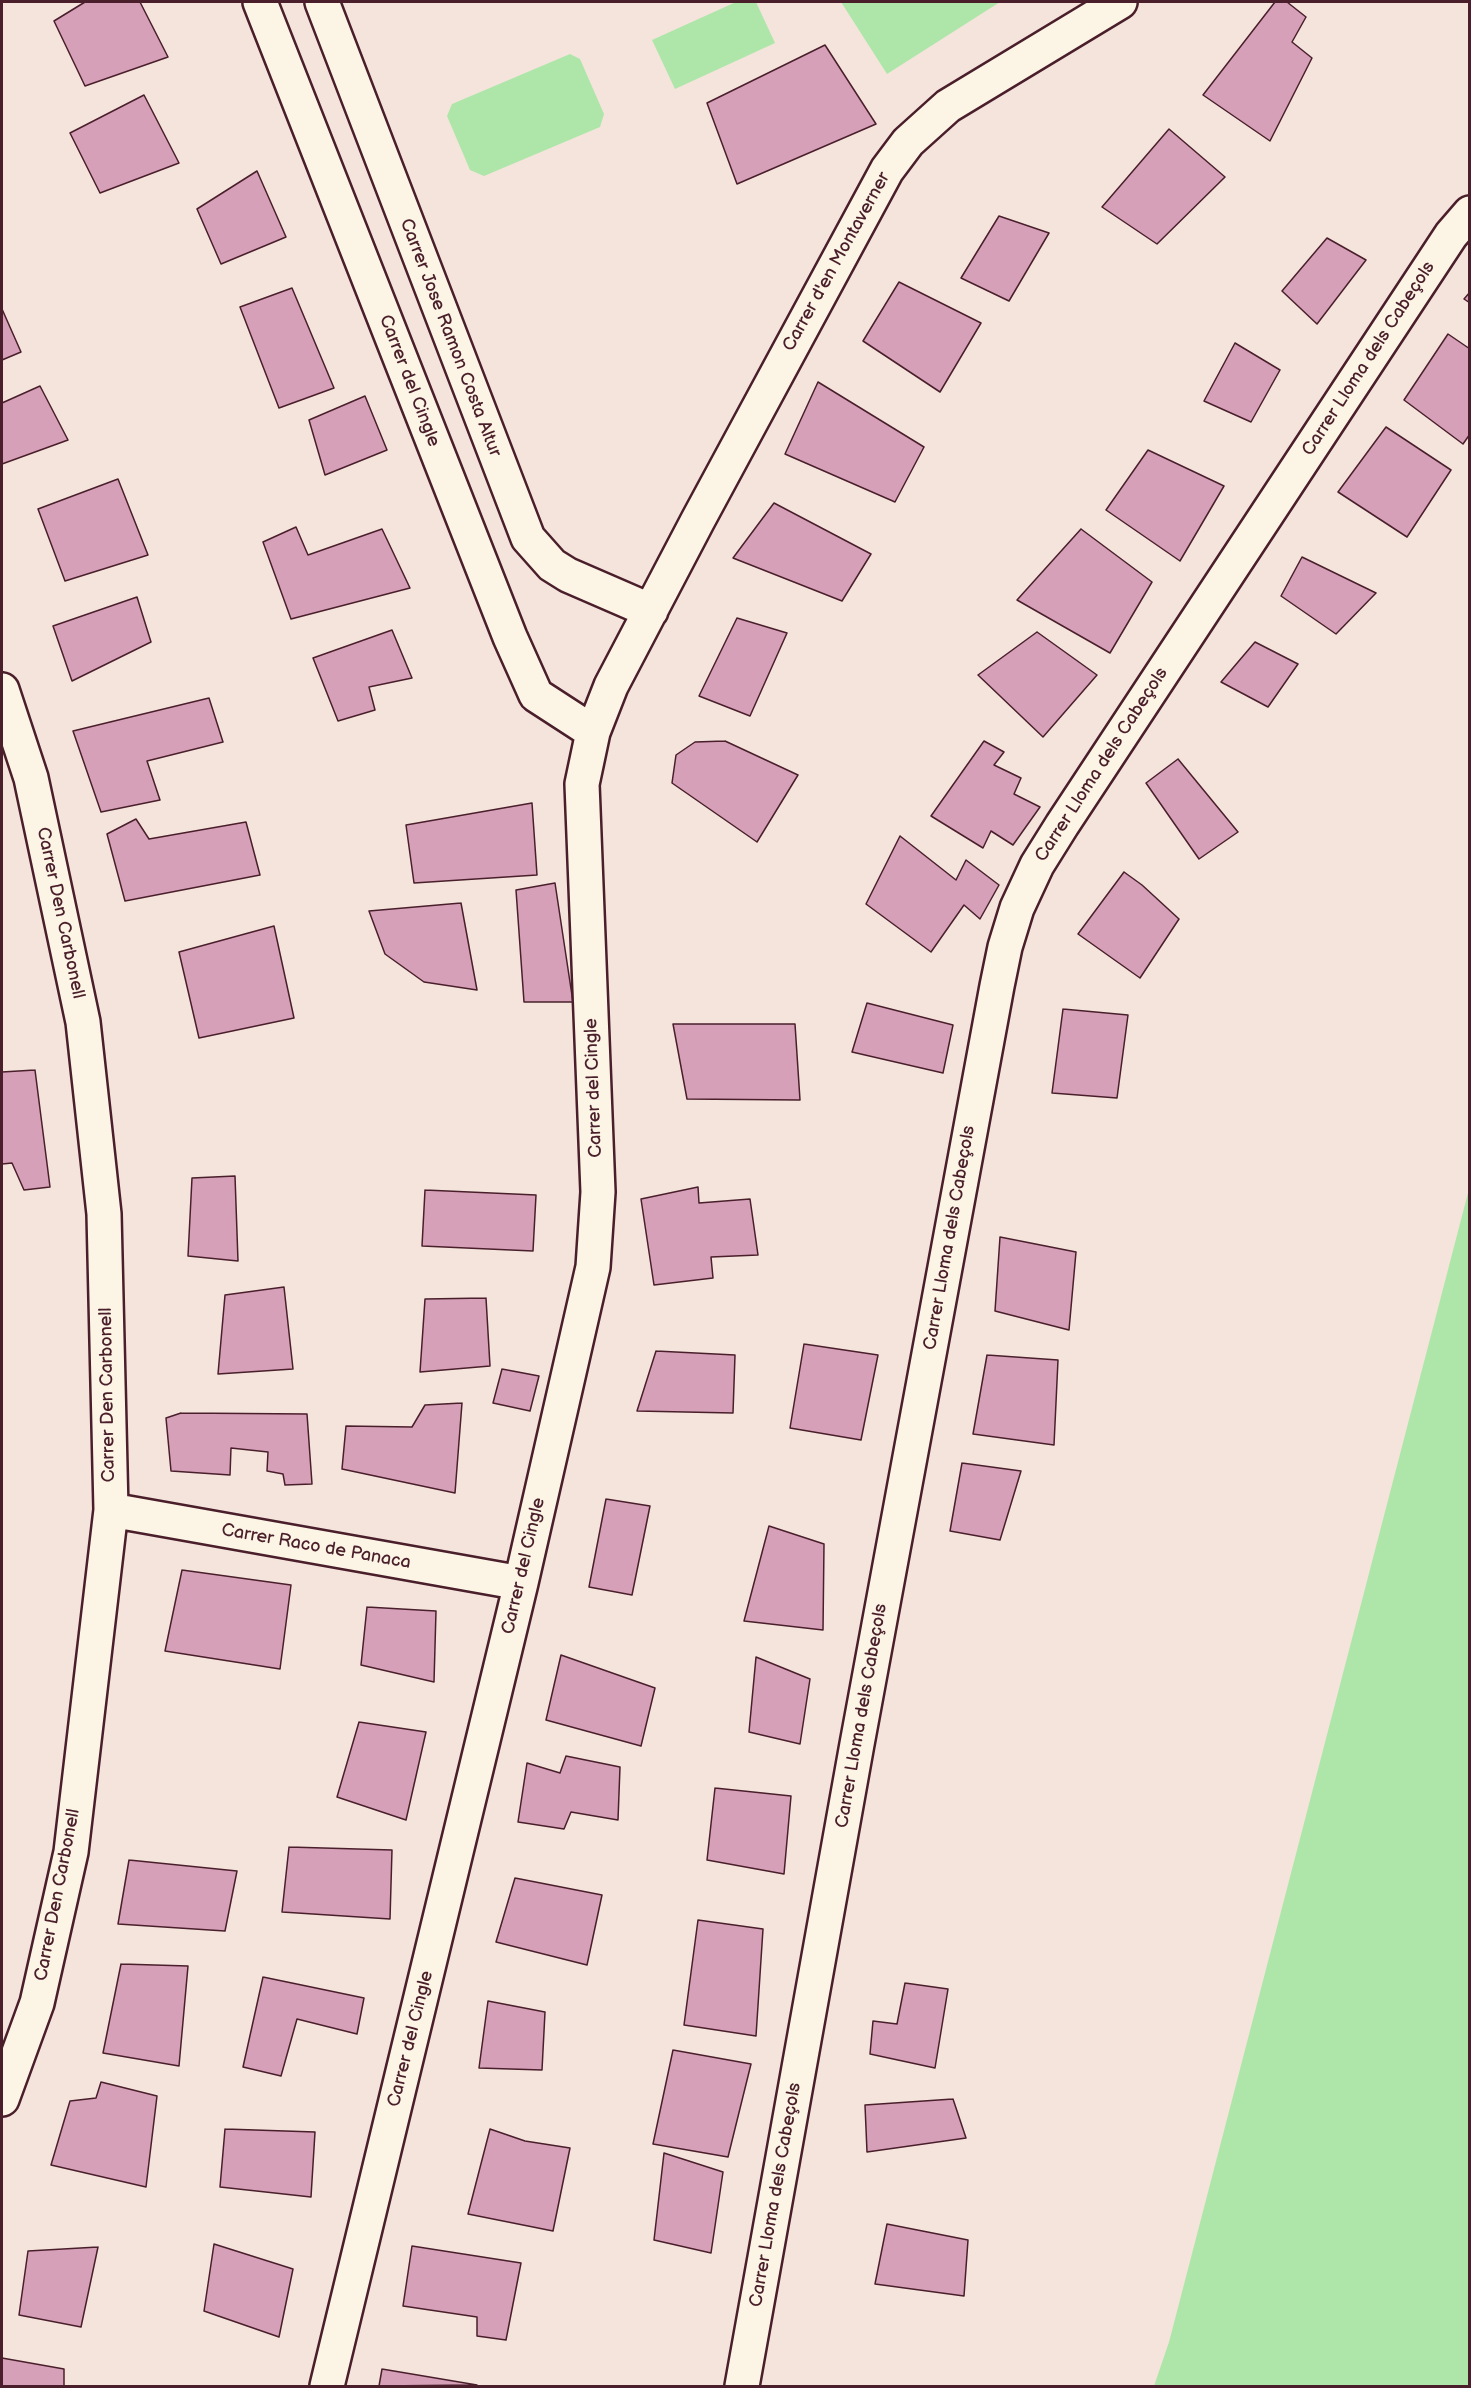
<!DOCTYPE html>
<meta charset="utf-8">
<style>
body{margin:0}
#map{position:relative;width:1471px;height:2388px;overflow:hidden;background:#f4e4dc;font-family:"Balsamiq Sans",sans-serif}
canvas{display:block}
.frame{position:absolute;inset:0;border:3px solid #4a1f2b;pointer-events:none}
</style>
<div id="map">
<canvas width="1471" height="2388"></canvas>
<div class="frame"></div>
</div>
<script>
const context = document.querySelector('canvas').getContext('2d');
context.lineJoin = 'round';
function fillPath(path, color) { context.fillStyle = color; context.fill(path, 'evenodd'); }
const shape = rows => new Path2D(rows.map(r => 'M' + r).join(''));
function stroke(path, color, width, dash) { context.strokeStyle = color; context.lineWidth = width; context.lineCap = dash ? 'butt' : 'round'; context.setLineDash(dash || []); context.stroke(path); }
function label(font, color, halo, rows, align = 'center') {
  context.font = font + ' "Balsamiq Sans",sans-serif'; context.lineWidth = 4.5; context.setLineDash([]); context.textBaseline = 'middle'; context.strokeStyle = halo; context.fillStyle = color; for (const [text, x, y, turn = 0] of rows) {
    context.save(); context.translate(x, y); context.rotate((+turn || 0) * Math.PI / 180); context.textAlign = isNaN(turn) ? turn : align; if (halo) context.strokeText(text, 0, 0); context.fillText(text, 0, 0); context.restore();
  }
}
fillPath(shape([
 [736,2,756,2,775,43,675,89,652,40],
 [841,2,1000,2,887,74],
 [570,54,580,59,604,114,600,127,484,176,470,170,447,116,452,104],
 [1469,1189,1469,2386,1154,2386,1169,2342]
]), '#aee6a9');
const building = shape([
 [85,2,140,2,168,57,85,86,54,21,85,2],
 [1275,2,1287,2,1306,17,1292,42,1312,58,1270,141,1203,95,1275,2],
 [825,45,876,124,737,184,707,103,825,45],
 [144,95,179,163,100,193,70,133,144,95],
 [1169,129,1225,177,1157,244,1102,207,1169,129],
 [257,171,286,237,221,264,197,209,257,171],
 [999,216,1049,233,1009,301,961,278,999,216],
 [1327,238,1366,260,1317,324,1282,291,1327,238],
 [899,282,981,323,940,392,863,341,899,282],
 [292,288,334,388,279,408,240,307,292,288],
 [1470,292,1470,303,1464,299,1470,292],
 [2,309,21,352,2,360,2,309],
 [1448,334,1470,349,1470,434,1463,444,1404,400,1448,334],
 [1235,343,1280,370,1251,422,1204,401,1235,343],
 [818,382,924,447,895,502,785,454,818,382],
 [40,386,68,440,2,464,2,403,40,386],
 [365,396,387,450,325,475,309,420,365,396],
 [1386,427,1451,470,1407,537,1338,492,1386,427],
 [1148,450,1224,486,1180,561,1106,510,1148,450],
 [118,479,148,555,65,581,38,509,118,479],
 [774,503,871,554,842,601,733,558,774,503],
 [296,527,308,555,382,529,410,588,291,619,263,542,296,527],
 [1081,529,1152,582,1110,653,1017,600,1081,529],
 [1302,557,1376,593,1336,634,1281,596,1302,557],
 [137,597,151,642,72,681,53,626,137,597],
 [737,618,787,633,750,716,699,696,737,618],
 [392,630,412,678,369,687,375,710,338,721,313,658,392,630],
 [1037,632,1097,675,1043,737,978,675,1037,632],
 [1255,642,1298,664,1268,707,1221,682,1255,642],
 [209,698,223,742,147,761,160,800,101,812,73,731,209,698],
 [725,741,798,775,757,842,672,783,676,755,695,742,725,741],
 [984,741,1004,752,994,765,1021,778,1014,794,1040,807,1013,845,991,831,983,848,931,816,984,741],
 [1178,759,1238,832,1199,859,1146,783,1178,759],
 [532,803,537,875,414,883,406,825,532,803],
 [136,819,149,839,246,822,260,875,125,901,107,834,136,819],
 [900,836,956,880,966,860,999,885,980,919,964,905,931,952,866,904,900,836],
 [1124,872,1142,885,1179,919,1140,978,1078,934,1124,872],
 [555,883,573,1002,524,1002,516,890,555,883],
 [461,903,477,990,424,982,385,954,369,911,461,903],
 [274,926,294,1018,199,1038,179,952,274,926],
 [867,1003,953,1025,943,1073,852,1052,867,1003],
 [1063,1009,1128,1015,1117,1098,1052,1093,1063,1009],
 [673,1024,795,1024,800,1100,687,1099,673,1024],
 [35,1070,50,1187,24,1190,12,1163,2,1164,2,1072,35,1070],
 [235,1176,238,1261,188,1256,192,1178,235,1176],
 [698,1187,699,1203,750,1199,758,1255,711,1257,713,1278,654,1285,641,1199,698,1187],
 [425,1190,536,1195,533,1251,422,1246,425,1190],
 [1000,1237,1076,1252,1069,1330,995,1311,1000,1237],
 [284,1287,293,1369,218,1374,225,1295,284,1287],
 [486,1298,490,1366,420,1372,425,1299,486,1298],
 [804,1344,878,1355,861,1440,790,1428,804,1344],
 [656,1351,735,1355,733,1413,637,1411,656,1351],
 [987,1355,1058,1360,1054,1445,973,1434,987,1355],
 [502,1369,539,1376,530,1411,493,1403,502,1369],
 [462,1403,455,1493,342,1469,346,1426,412,1427,425,1405,462,1403],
 [181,1413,307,1414,312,1484,285,1485,283,1474,267,1471,268,1452,231,1448,230,1475,171,1471,166,1418,181,1413],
 [962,1463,1021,1471,1000,1540,950,1531,962,1463],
 [606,1499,650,1506,632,1595,589,1587,606,1499],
 [769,1526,824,1544,823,1630,744,1621,769,1526],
 [182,1570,291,1585,280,1669,165,1651,182,1570],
 [367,1607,436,1611,434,1682,361,1665,367,1607],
 [561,1655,655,1688,641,1746,546,1720,561,1655],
 [756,1657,810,1679,800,1744,749,1732,756,1657],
 [359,1722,426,1732,406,1820,337,1797,359,1722],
 [566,1756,620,1767,618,1820,571,1812,564,1829,518,1822,527,1763,560,1773,566,1756],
 [715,1788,791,1796,784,1874,707,1860,715,1788],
 [289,1847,392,1850,390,1919,282,1912,289,1847],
 [129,1860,237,1871,225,1931,118,1924,129,1860],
 [515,1878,602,1895,587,1965,496,1942,515,1878],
 [698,1920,763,1929,756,2036,684,2025,698,1920],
 [121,1964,188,1966,179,2066,103,2053,121,1964],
 [263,1977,364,1998,357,2034,297,2019,281,2076,243,2067,263,1977],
 [905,1983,948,1989,935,2068,870,2054,873,2021,897,2024,905,1983],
 [488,2001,545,2012,542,2070,479,2068,488,2001],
 [673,2050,751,2064,728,2157,653,2144,673,2050],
 [101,2082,157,2096,146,2187,51,2165,70,2101,96,2098,101,2082],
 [953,2099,966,2138,867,2152,865,2105,953,2099],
 [225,2129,315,2132,311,2197,220,2187,225,2129],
 [490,2129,525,2141,570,2148,553,2231,468,2214,490,2129],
 [664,2153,723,2172,711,2253,654,2240,664,2153],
 [887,2224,968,2240,964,2296,875,2284,887,2224],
 [214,2244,293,2269,279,2337,204,2311,214,2244],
 [412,2246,521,2263,506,2340,477,2336,477,2317,403,2306,412,2246],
 [98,2247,81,2327,19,2315,28,2251,98,2247],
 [2,2358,64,2369,64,2386,2,2386,2,2358],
 [382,2369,477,2385,379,2386,382,2369]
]);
fillPath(building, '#d5a0b8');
stroke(building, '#4a1f2b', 1.5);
const street = shape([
 [260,2,510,637,536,695,593,732],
 [322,2,528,538,552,565,568,575,651,611],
 [2,690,31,778,83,1022,104,1214,111,1510,71,1852,37,2003,2,2099],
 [111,1510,521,1583],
 [327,2386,521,1583,593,1267,598,1192,582,784,593,732,611,686,698,520,887,170,908,142,948,106,1120,2],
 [742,2386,857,1744,997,986,1005,947,1017,908,1037,865,1062,825,1451,235,1470,213]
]);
stroke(street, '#4a1f2b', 38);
stroke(street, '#fcf5e5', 33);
label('18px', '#4a1f2b', '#fcf5e5', [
 ["Carrer d'en Montaverner",837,262,-61],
 ["Carrer Jose Ramon Costa Altur",450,338,69],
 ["Carrer Lloma dels Cabeçols",1369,359,-57],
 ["Carrer del Cingle",409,381,69],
 ["Carrer Lloma dels Cabeçols",1102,765,-57],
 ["Carrer Den Carbonell",60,913,78],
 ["Carrer del Cingle",594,1088,-92],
 ["Carrer Lloma dels Cabeçols",950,1238,-80],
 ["Carrer Den Carbonell",108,1395,-91],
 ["Carrer Raco de Panaca",316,1547,10],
 ["Carrer del Cingle",524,1566,-77],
 ["Carrer Lloma dels Cabeçols",862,1716,-80],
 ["Carrer Den Carbonell",58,1895,-79],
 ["Carrer del Cingle",411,2039,-76],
 ["Carrer Lloma dels Cabeçols",776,2195,-80]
]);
</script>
